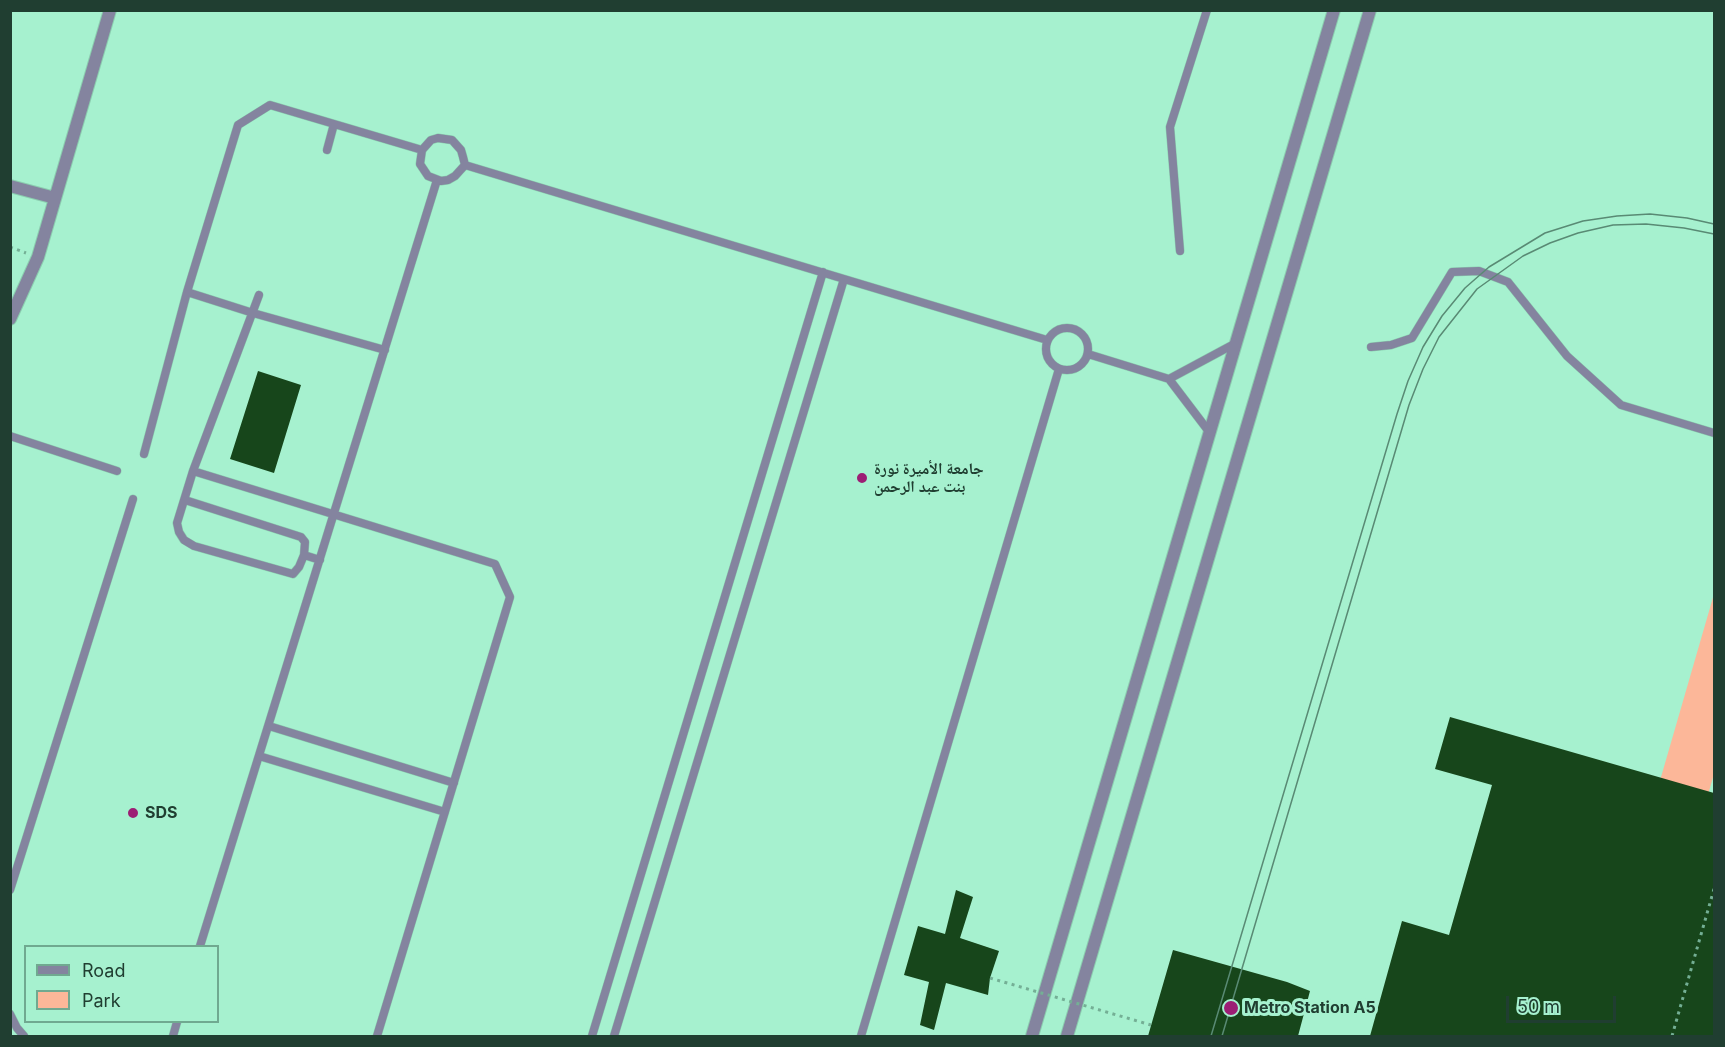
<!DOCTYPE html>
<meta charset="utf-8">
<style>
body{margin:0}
#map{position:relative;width:1725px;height:1047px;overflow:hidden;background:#a6f1cf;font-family:Inter,sans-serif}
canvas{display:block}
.frame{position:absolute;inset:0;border:12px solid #203e31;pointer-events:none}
.legend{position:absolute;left:24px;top:945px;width:195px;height:78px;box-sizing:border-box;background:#a6f1cf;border:2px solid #70a990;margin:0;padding:8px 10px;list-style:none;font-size:18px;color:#203e31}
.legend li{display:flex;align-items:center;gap:12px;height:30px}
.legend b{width:30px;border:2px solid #70a990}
.scale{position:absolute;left:1506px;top:996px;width:110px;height:27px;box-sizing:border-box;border:3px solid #203e31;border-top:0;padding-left:8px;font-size:18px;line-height:21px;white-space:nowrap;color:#203e31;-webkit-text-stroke:4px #a6f1cf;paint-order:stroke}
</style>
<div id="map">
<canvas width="1725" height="1047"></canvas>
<div class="frame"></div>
<ul class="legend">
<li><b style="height:8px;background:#84849f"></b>Road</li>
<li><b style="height:16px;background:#fcb799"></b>Park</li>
</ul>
<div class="scale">50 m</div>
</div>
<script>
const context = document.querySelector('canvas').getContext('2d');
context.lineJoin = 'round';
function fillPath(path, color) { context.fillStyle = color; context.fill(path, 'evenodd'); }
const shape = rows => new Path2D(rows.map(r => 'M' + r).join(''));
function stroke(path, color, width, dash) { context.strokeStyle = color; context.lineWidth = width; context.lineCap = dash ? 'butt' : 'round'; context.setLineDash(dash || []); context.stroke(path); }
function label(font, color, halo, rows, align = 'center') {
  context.font = font + ' Inter,"Noto Naskh Arabic",sans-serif'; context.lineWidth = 6; context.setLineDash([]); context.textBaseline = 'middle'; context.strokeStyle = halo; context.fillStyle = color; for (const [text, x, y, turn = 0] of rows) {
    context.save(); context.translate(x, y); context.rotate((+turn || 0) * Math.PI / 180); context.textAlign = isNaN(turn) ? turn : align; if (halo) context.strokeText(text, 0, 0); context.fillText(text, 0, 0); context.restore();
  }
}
fillPath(shape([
 [1714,594,1714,774,1707,798,1659,784]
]), '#fcb799');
fillPath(shape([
 [258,371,301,385,274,473,230,459],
 [1450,717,1714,793,1714,1036,1370,1036,1402,921,1449,935,1492,785,1435,769],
 [956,890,973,897,960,938,999,951,990,978,988,995,946,983,934,1030,920,1025,929,982,904,975,918,926,945,934],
 [1173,950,1287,982,1310,991,1298,1036,1148,1036]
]), '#17461b');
const lane = shape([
 [438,138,452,140,461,150,463,157,465,165,455,176,448,180,441,181,428,176,420,164,422,150,431,140,438,138],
 [327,150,334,124],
 [465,165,1047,340],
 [1180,251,1170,127,1207,10],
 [187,292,253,313,385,350],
 [259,295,193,471,495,564,510,597,377,1036],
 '1046 349a21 21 0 1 1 42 0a21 21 0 1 1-42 0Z',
 [1371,347,1391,345,1412,338,1452,272,1479,271,1508,282,1567,356,1621,405,1714,433],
 [1088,354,1169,379],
 [1210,433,1169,379,1236,343],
 [10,436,117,471],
 [144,454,187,292,238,125,270,105,422,150],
 [193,471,177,523,179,532,184,540,194,546,293,574,299,567,304,555,320,560],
 [185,500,301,537,305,542,304,555],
 [269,726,454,783],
 [259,756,445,812],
 [10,890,133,499],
 [200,946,437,180],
 [10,1014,17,1028,24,1036],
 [173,1036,177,1022],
 [592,1036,823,272],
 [614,1036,844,279],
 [861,1036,1059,369]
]);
const street = shape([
 [10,186,55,198],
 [10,319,38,257,110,10],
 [1032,1036,1334,10],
 [1067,1036,1370,10]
]);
stroke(lane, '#8bcdaf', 9);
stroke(street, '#8bcdaf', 14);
stroke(shape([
 [10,247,26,253],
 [1672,1036,1714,889]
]), '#74af95', 3, [3, 4.5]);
stroke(lane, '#84849f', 8);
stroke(street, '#84849f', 12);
stroke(shape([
 [1211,1036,1397,414,1408,381,1423,347,1442,316,1465,288,1489,267,1545,233,1583,221,1617,216,1650,214,1687,218,1714,224],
 [1222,1036,1409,405,1423,369,1439,337,1477,289,1523,256,1550,243,1578,233,1613,225,1646,224,1684,228,1714,234]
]), '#598a74', 1.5);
stroke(shape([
 [990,978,1151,1025]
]), '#74af95', 3, [3, 4.5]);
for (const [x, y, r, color] of [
 [862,478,6,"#9c1e74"],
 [133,813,6,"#9c1e74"],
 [1231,1008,8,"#9c1e74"]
]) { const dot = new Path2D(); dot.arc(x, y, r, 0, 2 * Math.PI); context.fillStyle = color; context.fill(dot); stroke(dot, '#a6f1cf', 2); }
label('bold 16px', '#203e31', '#a6f1cf', [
 ["جامعة الأميرة نورة",874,469],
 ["بنت عبد الرحمن",874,487],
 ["SDS",145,813],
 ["Metro Station A5",1244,1008]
], 'left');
</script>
